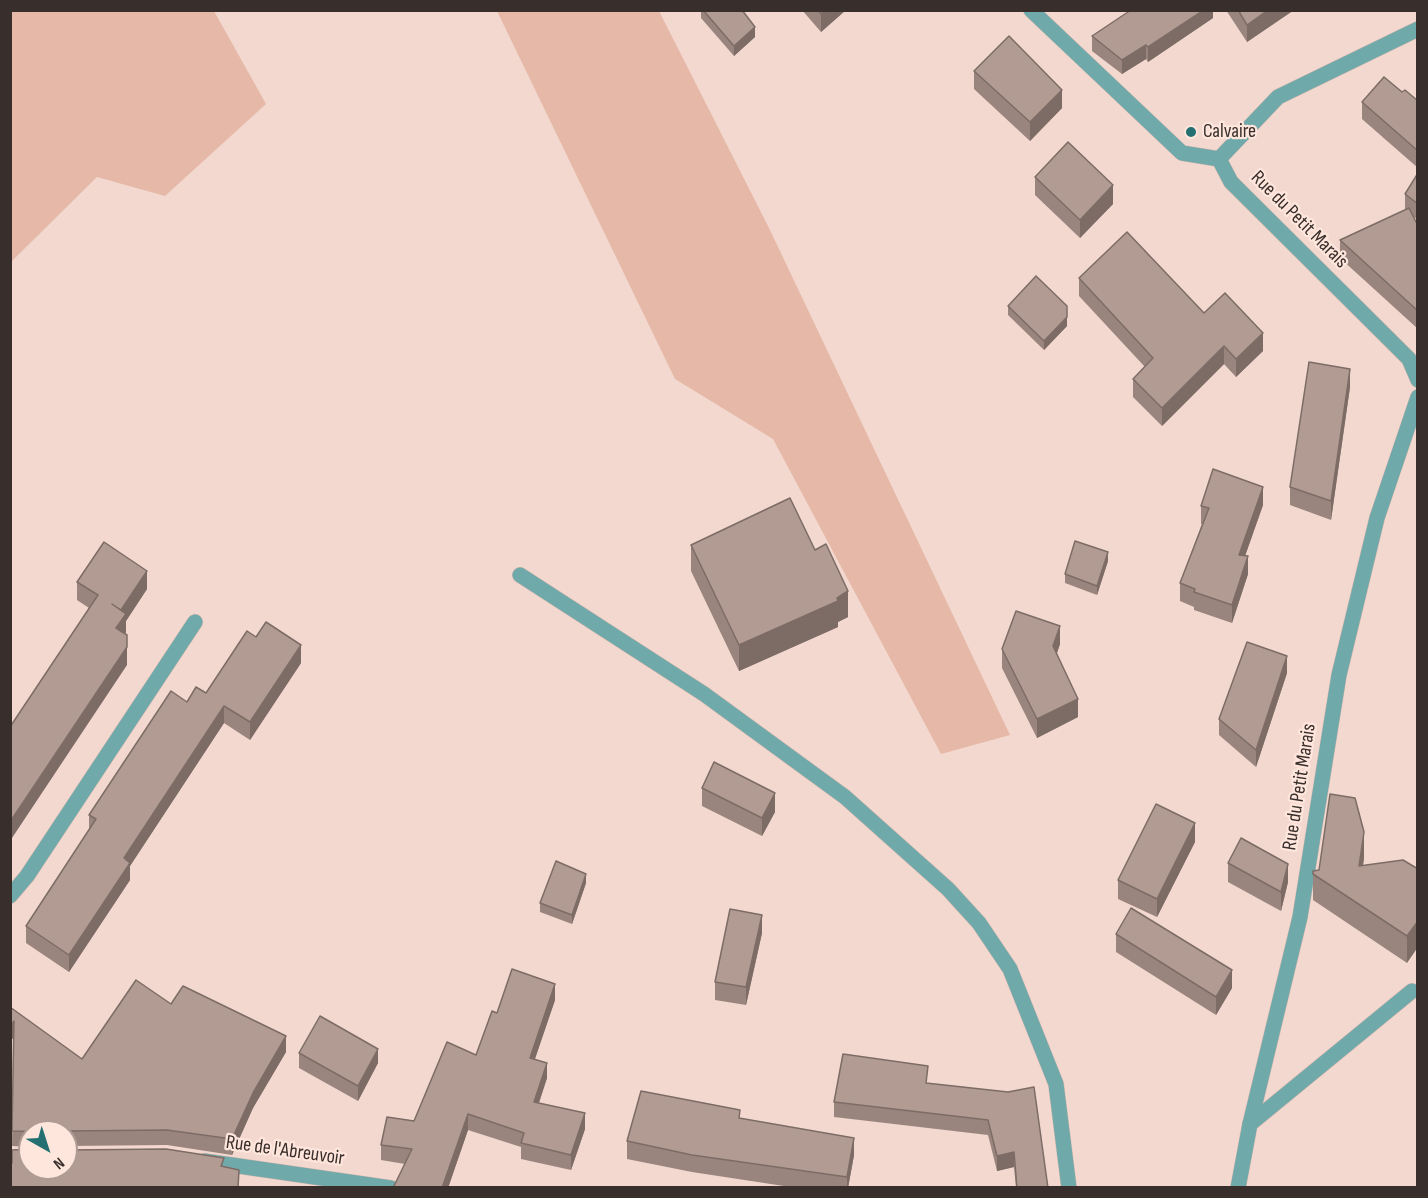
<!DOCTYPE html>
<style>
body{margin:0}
#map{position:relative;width:1428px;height:1198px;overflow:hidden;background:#f2d8cf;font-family:"Sofia Sans Condensed",sans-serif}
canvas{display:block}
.frame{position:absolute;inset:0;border:12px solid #382e2b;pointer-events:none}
.north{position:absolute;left:18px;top:1120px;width:60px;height:60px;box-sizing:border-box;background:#ffe6dc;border:2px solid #af9c95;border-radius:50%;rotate:141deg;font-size:16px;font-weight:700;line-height:24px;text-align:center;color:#382e2b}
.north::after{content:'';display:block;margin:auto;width:21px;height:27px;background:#236f71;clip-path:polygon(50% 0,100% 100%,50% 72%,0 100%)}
</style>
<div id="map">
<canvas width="1428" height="1198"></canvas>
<div class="frame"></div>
<div class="north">N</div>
</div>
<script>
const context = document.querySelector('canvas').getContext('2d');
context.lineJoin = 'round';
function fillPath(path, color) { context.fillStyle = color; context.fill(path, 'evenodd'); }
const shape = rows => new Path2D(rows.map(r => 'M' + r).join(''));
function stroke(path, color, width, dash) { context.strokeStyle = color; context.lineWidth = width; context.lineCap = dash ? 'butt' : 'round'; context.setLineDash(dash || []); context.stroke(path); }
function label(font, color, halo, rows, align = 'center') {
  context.font = font + ' "Sofia Sans Condensed",sans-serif'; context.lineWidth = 4.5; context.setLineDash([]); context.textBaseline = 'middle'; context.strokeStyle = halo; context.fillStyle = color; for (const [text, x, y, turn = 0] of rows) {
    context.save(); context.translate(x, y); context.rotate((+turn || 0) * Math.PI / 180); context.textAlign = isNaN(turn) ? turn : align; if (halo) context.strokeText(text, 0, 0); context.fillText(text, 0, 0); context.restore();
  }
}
fillPath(shape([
 [11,10,214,11,266,104,165,196,97,177,11,262],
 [497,11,659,11,769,228,1010,735,941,754,773,439,675,379]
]), '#e6b8a7');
const service = shape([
 [520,575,704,694,845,797,948,889,979,923,1010,969,1056,1084,1069,1188],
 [1250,1124,1412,991]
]);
const minor = shape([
 [1031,10,1182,153,1219,159],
 [1219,159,1231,182,1409,359,1418,380],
 [1219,159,1278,97,1418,29],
 [10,896,27,876,195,622],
 [204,1161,391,1188],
 [1238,1188,1250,1124,1300,917,1339,675,1377,518,1418,397]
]);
stroke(service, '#cdb6ae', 16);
stroke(minor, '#cdb6ae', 16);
stroke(service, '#70a9aa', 15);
stroke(minor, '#70a9aa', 15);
fillPath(shape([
 [701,10,742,10,755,37,734,56,701,18],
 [802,10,846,10,821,32],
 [1213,10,1213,18,1148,62,1146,59,1122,74,1092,51,1092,36],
 [1226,10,1294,10,1247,42],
 [974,71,1062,108,1030,141,974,89],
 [1402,92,1418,101,1418,168,1362,119,1362,102],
 [1418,173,1418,220,1414,217,1418,226,1418,329,1340,258,1340,240,1405,211,1405,194],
 [1035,177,1113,204,1080,238,1035,195],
 [1079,278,1204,313,1263,351,1236,377,1224,364,1162,426,1133,397,1133,379,1145,367,1079,296],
 [1008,306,1067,326,1044,350,1008,315],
 [1350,387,1331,520,1290,505,1290,487],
 [1263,505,1245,556,1248,574,1232,623,1194,610,1194,607,1180,601,1180,583,1202,524,1201,524,1201,506],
 [691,545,815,550,848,617,838,622,838,627,739,671,691,571],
 [1108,561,1097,595,1065,583,1065,574],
 [77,582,147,589,126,621,126,632,125,634,127,665,89,608,77,600],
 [1060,644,1057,653,1078,717,1037,738,1002,668,1002,649],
 [301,663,250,740,224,723,130,866,130,880,69,972,26,943,26,926,89,830,89,815,187,702,206,693],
 [1287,673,1256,767,1219,735,1219,719],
 [702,788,775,812,762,836,702,806],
 [1195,842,1157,917,1118,899,1118,880],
 [1364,858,1363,865,1418,869,1407,963,1313,900,1313,874,1319,870],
 [1228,863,1288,882,1281,911,1228,882],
 [586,883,572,924,540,912,540,903],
 [762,933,746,1005,715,1000,715,982],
 [1116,934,1232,988,1216,1015,1116,952],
 [555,1000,535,1059,547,1078,539,1103,585,1129,571,1170,521,1159,521,1147,468,1130,448,1188,393,1188,405,1164,381,1160,381,1145,414,1121,476,1055,497,1013],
 [171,1004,286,1052,253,1108,232,1155,167,1145,66,1146,66,1132,30,1132,30,1147,12,1146,13,1037,10,1007,82,1059],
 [299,1053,378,1063,358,1101,299,1068],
 [928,1083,1008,1092,1048,1188,1016,1188,1014,1167,997,1171,988,1135,834,1117,834,1102],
 [740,1118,854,1155,848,1188,797,1188,692,1172,627,1159,627,1141]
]), '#99857e');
fillPath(shape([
 [825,10,846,10,821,32,821,14],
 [1204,10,1213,10,1213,18,1148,62,1148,47],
 [1268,10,1294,10,1247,42,1247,25],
 [755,27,755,37,734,56,734,46],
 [1146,45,1146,59,1122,74,1122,60],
 [1062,90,1062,108,1030,141,1030,122],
 [1113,185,1113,204,1080,238,1080,220],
 [1067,317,1067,326,1044,350,1044,341],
 [1263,333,1263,351,1236,377,1236,359],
 [1224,346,1224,364,1162,426,1162,408],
 [1350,369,1350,387,1331,520,1331,501],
 [1263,487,1263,505,1239,573,1239,555],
 [1108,552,1108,561,1097,595,1097,586],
 [1248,556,1248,574,1232,623,1232,605],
 [147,571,147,589,126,621,126,632,116,646,116,628,121,610],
 [848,591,848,617,838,622,838,627,739,671,739,645],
 [1060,626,1060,644,1053,664,1053,646],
 [301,645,301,663,250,740,250,722],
 [127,647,127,665,10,841,10,822],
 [1287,656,1287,673,1256,767,1256,750],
 [1078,699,1078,717,1037,738,1037,719],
 [224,706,224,723,130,866,130,880,69,972,69,955,124,858],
 [775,793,775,812,762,836,762,818],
 [1195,823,1195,842,1157,917,1157,899],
 [1364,832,1364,858,1359,892,1359,866],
 [1288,864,1288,882,1281,911,1281,892],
 [586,874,586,883,572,924,572,915],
 [762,915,762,933,746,1005,746,987],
 [1418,921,1418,947,1407,963,1407,936],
 [1232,970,1232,988,1216,1015,1216,997],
 [555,984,555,1000,530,1073,530,1058],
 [14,1021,14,1037,10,1042,10,1027],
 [286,1036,286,1052,253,1108,232,1155,232,1139,253,1093],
 [378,1049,378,1063,358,1101,358,1086],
 [547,1063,547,1078,534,1117,534,1102],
 [585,1113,585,1129,571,1170,571,1155],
 [468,1114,468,1130,448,1188,442,1188],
 [854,1138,854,1155,848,1188,847,1188,847,1177],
 [1014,1152,1014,1167,997,1171,997,1156]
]), '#7d6c66');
const building = shape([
 [703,10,742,10,755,27,734,46,703,10],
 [818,10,825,10,821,14,818,10],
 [1131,10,1204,10,1148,47,1146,45,1122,60,1092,36,1131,10],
 [1238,10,1268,10,1247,25,1238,10],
 [1009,36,1062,90,1030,122,974,71,1009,36],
 [1384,77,1402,92,1405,90,1418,101,1418,151,1362,102,1384,77],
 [1068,142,1113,185,1080,220,1035,177,1068,142],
 [1418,173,1418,204,1405,194,1418,173],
 [1409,208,1418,226,1418,311,1340,240,1409,208],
 [1127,232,1204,313,1225,293,1263,333,1236,359,1224,346,1162,408,1133,379,1153,358,1079,278,1127,232],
 [1036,276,1067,306,1067,317,1044,341,1008,306,1036,276],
 [1309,362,1350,369,1331,501,1290,487,1309,362],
 [1213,469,1263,487,1239,555,1248,556,1232,605,1194,592,1195,589,1180,583,1209,508,1201,506,1213,469],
 [790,498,815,550,826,544,848,591,837,598,838,601,739,645,691,545,790,498],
 [1075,541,1108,552,1097,586,1065,574,1075,541],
 [104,542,147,571,121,610,112,604,126,614,116,628,127,635,127,647,10,822,10,727,98,595,77,582,104,542],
 [1016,611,1060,626,1053,646,1078,699,1037,719,1002,649,1016,611],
 [266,622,301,645,250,722,224,706,124,858,130,863,69,955,26,926,96,819,89,815,171,691,187,702,196,687,206,693,247,631,256,637,266,622],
 [1247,642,1287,656,1256,750,1219,719,1247,642],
 [714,762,775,793,762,818,702,788,714,762],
 [1330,794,1355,798,1364,832,1359,866,1403,860,1418,869,1418,921,1407,936,1313,874,1313,871,1319,870,1330,794],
 [1156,804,1195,823,1157,899,1118,880,1156,804],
 [1241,838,1288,864,1281,892,1228,863,1241,838],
 [556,861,586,874,572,915,540,903,556,861],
 [1131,908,1232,970,1216,997,1116,934,1131,908],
 [730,909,762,915,746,987,715,982,730,909],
 [512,969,555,984,530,1058,547,1063,534,1102,585,1113,571,1155,521,1143,524,1133,468,1114,442,1188,393,1188,412,1149,381,1145,387,1117,414,1121,447,1042,476,1055,492,1011,497,1013,512,969],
 [136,980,171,1004,183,986,286,1036,253,1093,232,1139,167,1130,66,1131,64,1132,12,1131,14,1021,10,1027,10,1007,82,1059,136,980],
 [320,1016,378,1049,358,1086,299,1053,320,1016],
 [843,1054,928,1066,926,1083,1008,1092,1034,1087,1048,1188,1017,1188,1014,1152,997,1156,988,1120,834,1102,843,1054],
 [641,1091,740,1110,739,1118,854,1138,847,1177,692,1155,627,1141,641,1091],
 [30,1149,30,1168,66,1168,66,1150,166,1149,224,1158,221,1166,239,1170,238,1188,10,1188,10,1163,12,1163,12,1150,30,1149]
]);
fillPath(building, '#b29b92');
stroke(building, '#7d6c66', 1.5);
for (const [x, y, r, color] of [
 [1191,132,6,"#236f71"]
]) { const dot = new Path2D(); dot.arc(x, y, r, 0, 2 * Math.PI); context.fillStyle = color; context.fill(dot); stroke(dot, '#ffe6dc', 2); }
label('20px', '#382e2b', '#ffe6dc', [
 ["Calvaire",1203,132]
], 'left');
label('20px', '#382e2b', '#ffe6dc', [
 ["Rue du Petit Marais",1299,220,45],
 ["Rue du Petit Marais",1300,787,-81],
 ["Rue de l'Abreuvoir",285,1151,8]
]);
</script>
